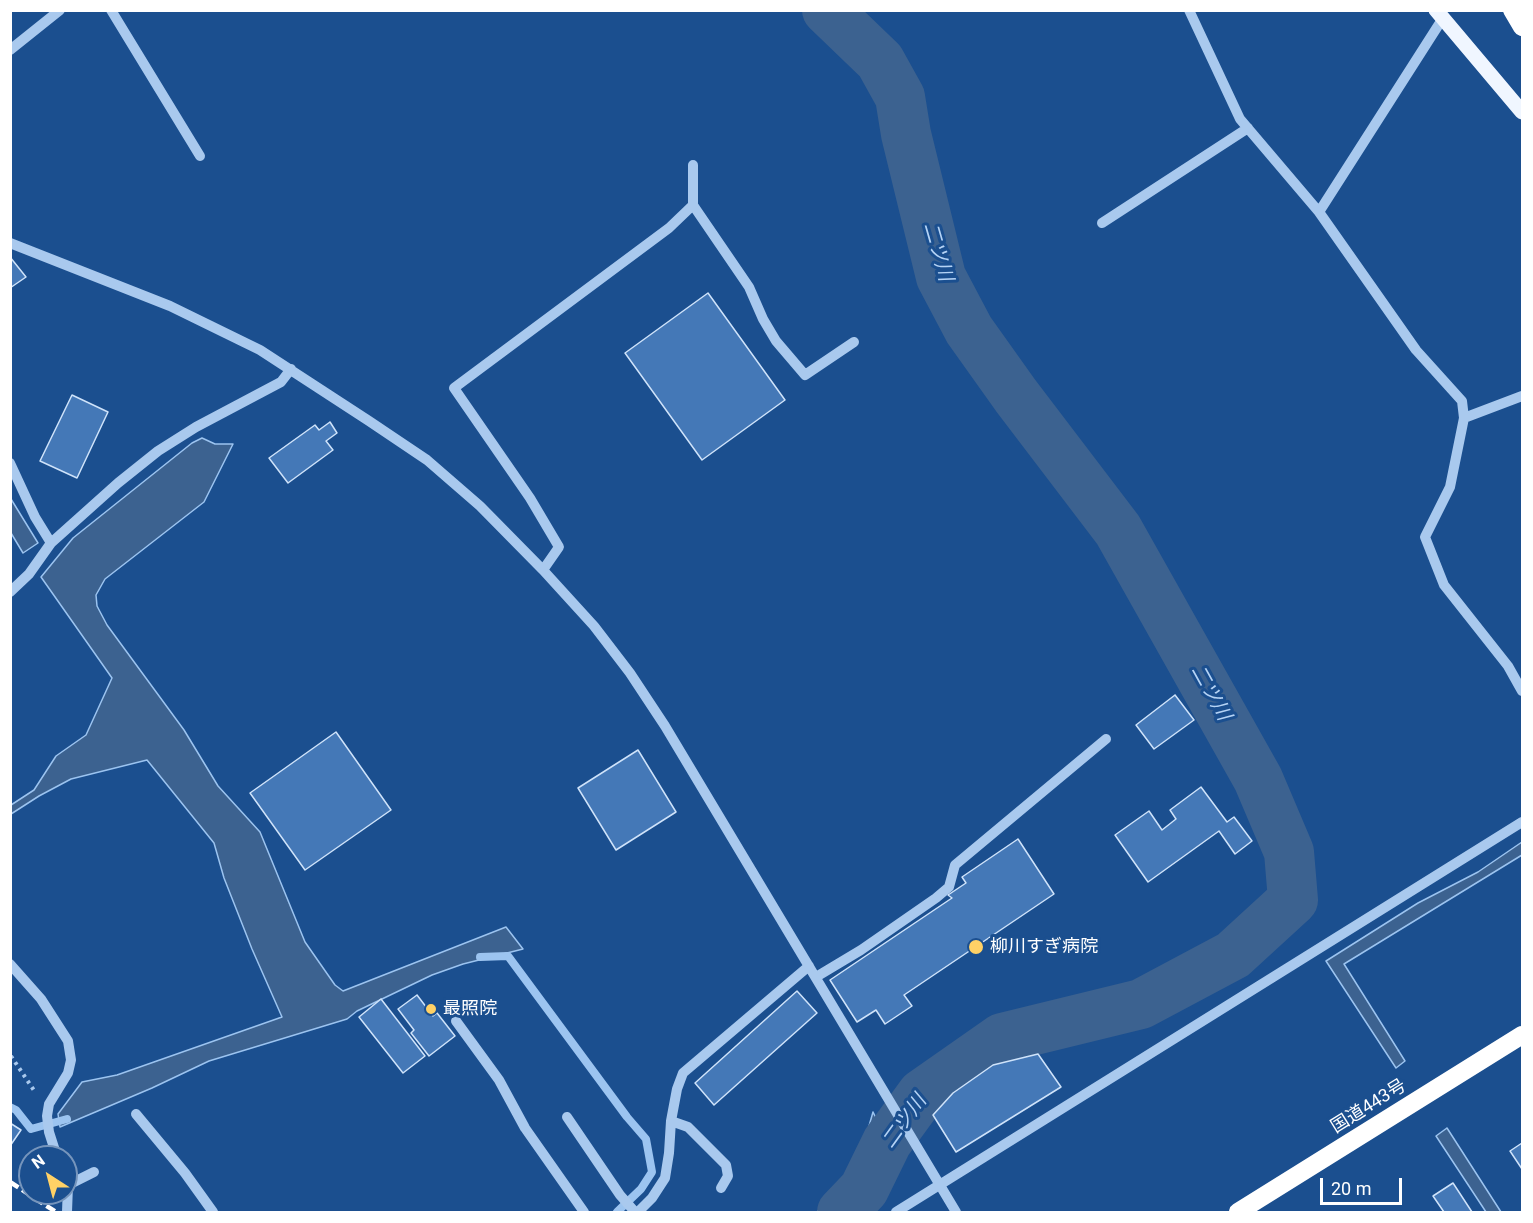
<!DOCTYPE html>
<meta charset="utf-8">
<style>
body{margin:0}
#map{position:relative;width:1533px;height:1223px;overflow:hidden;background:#1b4f8f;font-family:Roboto,sans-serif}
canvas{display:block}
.frame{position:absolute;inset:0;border:12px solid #fff;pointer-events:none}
.north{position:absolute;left:18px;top:1145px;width:60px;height:60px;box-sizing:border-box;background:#1b4f8f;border:2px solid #7695bc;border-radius:50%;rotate:324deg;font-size:16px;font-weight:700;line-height:24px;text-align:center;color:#fff}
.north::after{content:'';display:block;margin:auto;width:21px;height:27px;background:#ffd166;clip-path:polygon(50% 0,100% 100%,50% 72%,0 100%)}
.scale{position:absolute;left:1320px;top:1178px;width:82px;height:27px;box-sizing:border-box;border:3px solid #fff;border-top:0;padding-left:8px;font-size:18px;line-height:21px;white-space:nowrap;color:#fff;-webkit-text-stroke:4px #1b4f8f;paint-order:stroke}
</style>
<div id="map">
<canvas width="1533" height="1223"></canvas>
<div class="frame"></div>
<div class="north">N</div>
<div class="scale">20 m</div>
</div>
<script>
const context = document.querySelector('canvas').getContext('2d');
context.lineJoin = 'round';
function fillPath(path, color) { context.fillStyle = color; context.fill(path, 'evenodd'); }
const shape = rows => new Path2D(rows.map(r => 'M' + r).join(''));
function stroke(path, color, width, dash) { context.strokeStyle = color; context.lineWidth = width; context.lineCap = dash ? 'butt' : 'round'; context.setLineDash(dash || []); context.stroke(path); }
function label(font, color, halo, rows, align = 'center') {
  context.font = font + ' Roboto,"Noto Sans JP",sans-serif'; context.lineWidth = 6; context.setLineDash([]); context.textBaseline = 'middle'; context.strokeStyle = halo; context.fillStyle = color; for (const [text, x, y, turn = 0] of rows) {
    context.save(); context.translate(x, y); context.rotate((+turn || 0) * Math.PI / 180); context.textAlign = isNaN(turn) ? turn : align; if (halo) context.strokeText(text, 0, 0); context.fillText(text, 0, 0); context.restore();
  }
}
const water = shape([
 [202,438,215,444,233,444,204,502,105,579,96,595,97,606,107,625,184,730,218,786,260,832,305,942,335,985,343,991,506,927,523,949,463,964,432,975,357,1011,347,1019,209,1061,152,1088,60,1127,58,1114,82,1082,117,1075,282,1017,252,949,224,878,214,843,147,760,71,779,39,796,11,814,11,805,34,790,56,756,86,735,112,678,41,577,73,538,192,443,202,438],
 [11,499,38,543,23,553,11,533,11,499],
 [1522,842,1522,855,1344,964,1405,1061,1396,1068,1326,961,1418,903,1478,872,1522,842],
 [873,1112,897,1160,864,1212,817,1212,838,1190,865,1140,873,1112],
 [1447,1128,1501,1212,1486,1212,1436,1136,1447,1128]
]);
fillPath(water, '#3c6290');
stroke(water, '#9cc4f0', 1.5);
stroke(shape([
 [480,957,508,956,627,1117,646,1139,652,1172,641,1189,617,1212],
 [10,1107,16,1110,31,1129,67,1119]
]), '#9cc4f0', 8);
stroke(shape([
 [827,10,880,61,900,97,906,134,941,277,969,330,1016,396,1118,530,1258,779,1289,852,1293,900,1233,955,1141,1004,1002,1038,922,1094,887,1142,864,1189,842,1212]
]), '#3c6290', 50);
const building = shape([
 [10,257,26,277,10,288,10,257],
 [708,293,785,400,702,460,625,353,708,293],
 [72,395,108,412,77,478,40,461,72,395],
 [330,422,337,433,326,441,333,450,288,483,269,458,315,425,319,430,330,422],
 [1175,695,1194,720,1154,749,1136,725,1175,695],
 [336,732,391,810,305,870,250,793,336,732],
 [638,750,676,812,616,850,578,788,638,750],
 [1201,787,1227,822,1234,817,1252,841,1235,854,1219,831,1148,882,1115,835,1149,811,1162,830,1176,819,1170,810,1201,787],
 [1018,839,1054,894,904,995,912,1006,885,1024,876,1010,857,1022,830,980,952,898,948,895,966,883,962,877,1018,839],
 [797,991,817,1013,714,1105,695,1083,797,991],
 [417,995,433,1016,437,1013,455,1036,429,1056,411,1033,414,1030,398,1009,417,995],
 [381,999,425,1056,403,1073,359,1017,381,999],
 [1038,1054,1061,1087,956,1152,933,1115,953,1093,993,1065,1038,1054],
 [10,1123,21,1130,10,1146,10,1123],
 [1522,1143,1522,1169,1510,1151,1522,1143],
 [1453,1183,1472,1212,1444,1212,1433,1196,1453,1183]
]);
fillPath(building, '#4478b7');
stroke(building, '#cfe3fa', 1.5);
stroke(shape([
 [11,1056,35,1092]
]), '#a9c9ee', 4, [3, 4.5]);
stroke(shape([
 [111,10,200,156],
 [1189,10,1240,119,1319,212,1416,350,1462,401,1464,418,1450,487,1425,537,1444,585,1508,666,1522,691],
 [10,50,60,10],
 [693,205,749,287,763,319,776,341,805,375,854,342],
 [1319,212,1443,18],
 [1102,223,1248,128],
 [10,243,170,306,260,350,369,421,427,460,480,506,543,570,594,626,630,673,665,726,956,1212],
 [1464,418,1522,396],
 [10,463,35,517,51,543],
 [543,570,559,547,530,498,454,388,669,228,693,205,693,165],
 [10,592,29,574,51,543,118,483,158,451,196,427,281,382,291,369],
 [10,964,41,999,68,1041,71,1060,68,1073,49,1104,47,1116,49,1132,57,1157],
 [816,977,861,950,936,898,949,887,955,865,1106,739],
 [456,1021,499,1080,525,1128,584,1212],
 [136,1114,185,1173,213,1212],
 [567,1117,620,1195,635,1212],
 [671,1121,688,1127,726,1165,728,1176,721,1188],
 [66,1181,68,1185,67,1212],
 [68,1185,94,1172],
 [638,1212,652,1198,665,1178,669,1153,671,1121,677,1089,683,1073,809,966],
 [896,1212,1522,822]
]), '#a9c9ee', 10);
stroke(shape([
 [1436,10,1522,112]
]), '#f0f6ff', 15);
stroke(shape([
 [1512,10,1522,27],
 [1238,1212,1522,1035]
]), '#fff', 18);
stroke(shape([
 [10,1182,56,1212]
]), '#fff', 4.5, [10, 4.5]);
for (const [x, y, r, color] of [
 [976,947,8,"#ffd166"],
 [431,1009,6,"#ffd166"]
]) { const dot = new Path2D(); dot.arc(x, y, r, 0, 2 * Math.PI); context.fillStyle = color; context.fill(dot); stroke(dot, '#1b4f8f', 2); }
label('18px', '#fff', '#1b4f8f', [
 ["柳川すぎ病院",990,947],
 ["最照院",443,1009]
], 'left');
label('18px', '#fff', '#1b4f8f', [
 ["国道443号",1369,1107,-32]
]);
label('italic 20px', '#b5d3f5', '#1b4f8f', [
 ["二ツ川",937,252,74],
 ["二ツ川",1210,693,61],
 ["二ツ川",905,1122,-54]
]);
</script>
